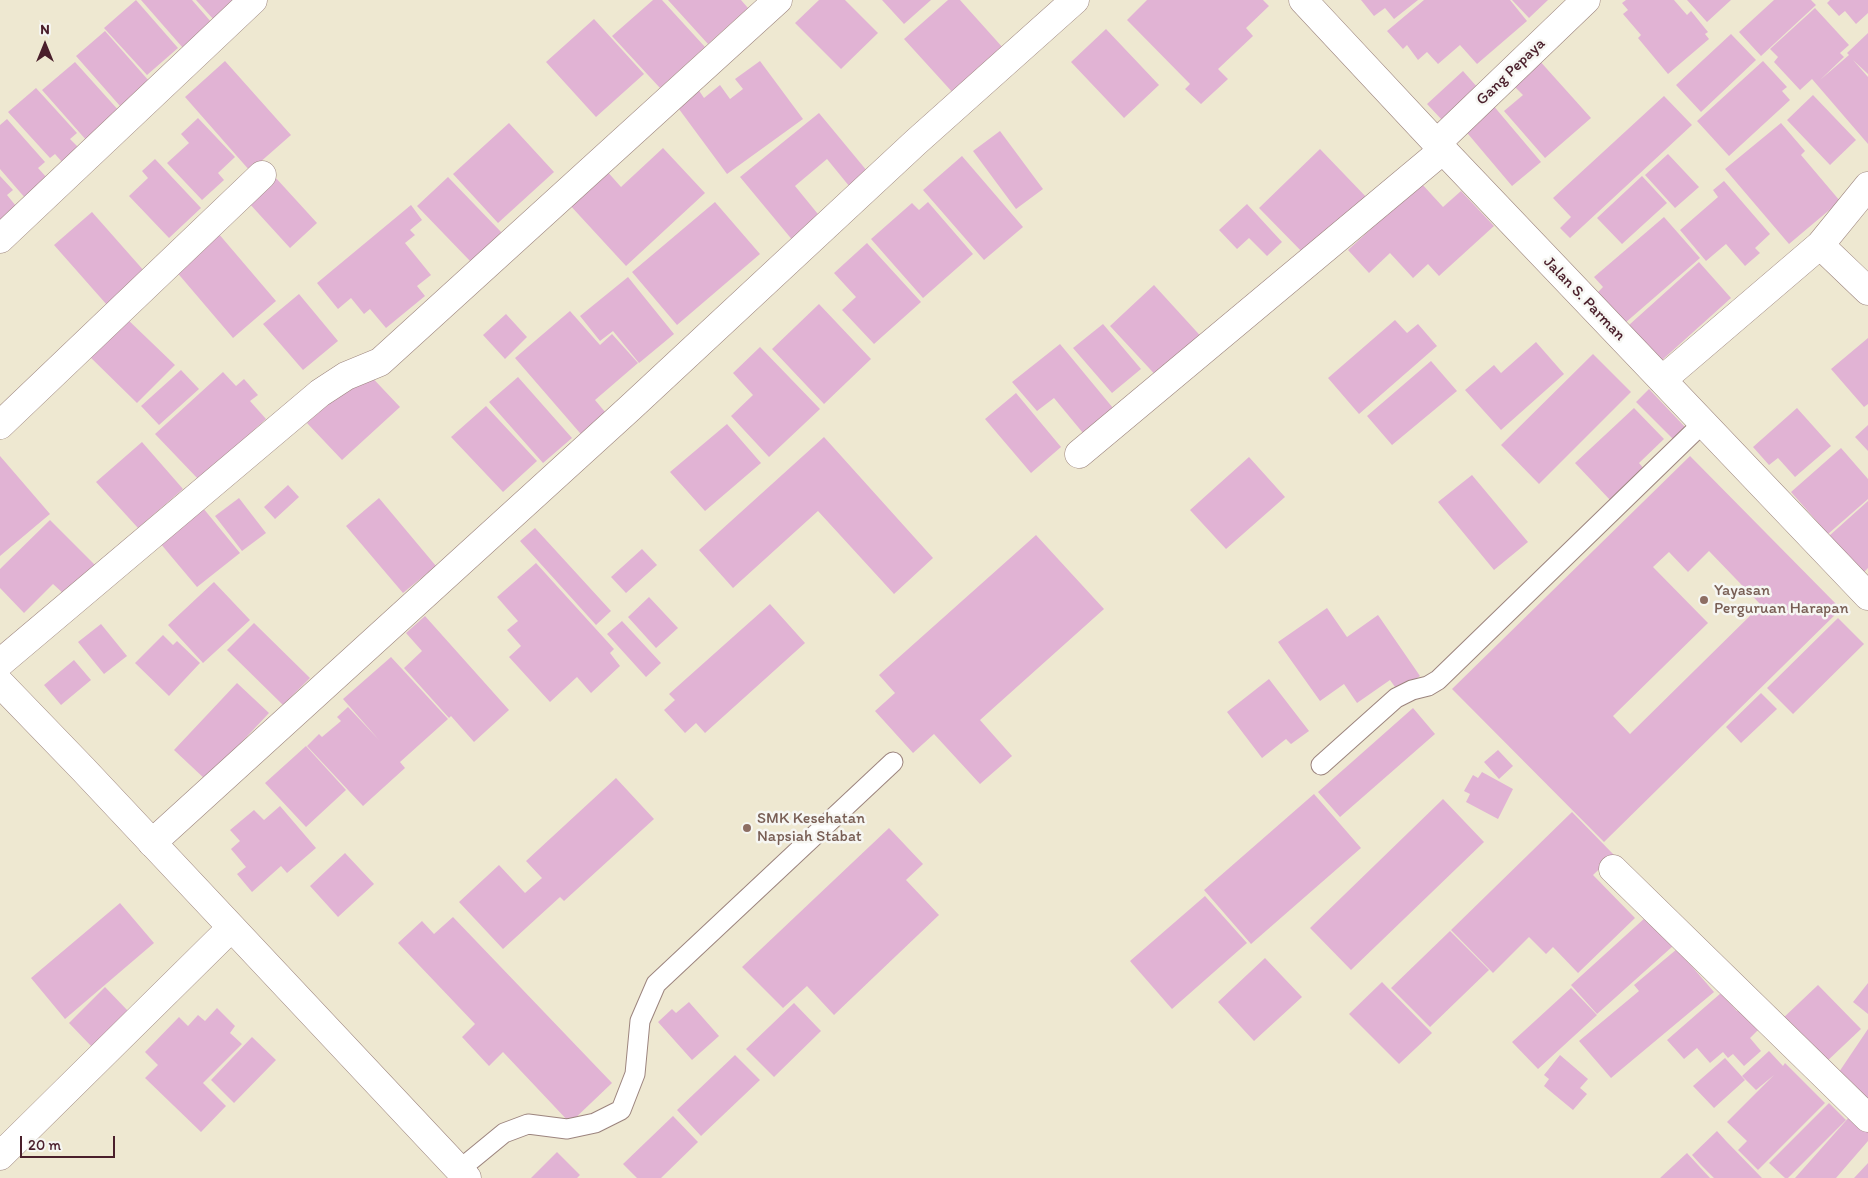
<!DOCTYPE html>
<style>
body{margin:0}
#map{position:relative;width:1868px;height:1178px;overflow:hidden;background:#eee8d1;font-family:Itim,sans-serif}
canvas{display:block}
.north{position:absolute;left:20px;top:20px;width:50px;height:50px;-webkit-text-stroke:4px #f6f6f2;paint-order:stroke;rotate:0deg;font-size:14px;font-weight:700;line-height:20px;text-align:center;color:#4a1f2b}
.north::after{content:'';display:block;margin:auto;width:18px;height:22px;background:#4a1f2b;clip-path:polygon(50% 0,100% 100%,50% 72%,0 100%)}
.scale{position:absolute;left:20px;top:1136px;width:95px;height:22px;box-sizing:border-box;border:2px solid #4a1f2b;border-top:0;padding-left:6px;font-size:15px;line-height:18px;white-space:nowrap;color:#4a1f2b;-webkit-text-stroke:4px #f6f6f2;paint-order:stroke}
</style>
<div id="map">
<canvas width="1868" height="1178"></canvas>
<div class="north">N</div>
<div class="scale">20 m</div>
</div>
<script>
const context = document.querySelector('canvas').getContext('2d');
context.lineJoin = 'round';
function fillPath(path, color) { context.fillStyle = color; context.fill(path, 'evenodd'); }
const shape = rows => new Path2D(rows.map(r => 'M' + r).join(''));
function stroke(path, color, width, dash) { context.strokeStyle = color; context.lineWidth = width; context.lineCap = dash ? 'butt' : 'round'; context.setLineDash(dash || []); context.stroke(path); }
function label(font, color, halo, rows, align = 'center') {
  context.font = font + ' Itim,sans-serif'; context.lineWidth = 5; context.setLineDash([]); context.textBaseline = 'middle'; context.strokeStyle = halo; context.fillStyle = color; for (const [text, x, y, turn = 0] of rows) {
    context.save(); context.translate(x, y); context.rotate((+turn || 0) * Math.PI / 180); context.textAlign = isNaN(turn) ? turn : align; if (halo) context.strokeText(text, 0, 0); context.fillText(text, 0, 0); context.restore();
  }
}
fillPath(shape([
 [136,0,178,48,147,75,104,28],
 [141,0,192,0,212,23,183,48],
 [196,0,237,0,214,20],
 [653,0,662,0,705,47,660,88,612,36],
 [668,0,741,0,748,8,708,44],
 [819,0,845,0,878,33,841,69,795,23],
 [882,0,931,0,904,24],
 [948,0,960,0,1004,49,954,94,904,39],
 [1147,0,1263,0,1269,6,1246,28,1253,36,1218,69,1228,79,1201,104,1185,89,1190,84,1127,20],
 [1361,0,1418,0,1394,19,1385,8,1374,16],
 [1424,0,1510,0,1527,21,1477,64,1460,45,1438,64,1427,52,1418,60,1407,45,1403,49,1387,31],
 [1512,0,1548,0,1529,18],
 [1626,0,1674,0,1687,15,1691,11,1708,32,1705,34,1709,39,1668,74,1638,38,1641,35,1623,14,1628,10,1622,3],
 [1687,0,1731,0,1707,22],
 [1774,0,1811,0,1816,5,1761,56,1739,32],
 [1830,0,1868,0,1868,13,1856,24,1845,11,1839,16,1827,3],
 [1815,8,1849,45,1840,53,1844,57,1820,80,1849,55,1847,53,1868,33,1868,74,1853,60,1868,77,1868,144,1812,79,1800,90,1774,62,1778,57,1770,49],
 [594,19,644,74,596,117,546,62],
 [1106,29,1159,85,1124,118,1071,62],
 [105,31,149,81,120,106,76,56],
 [1731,34,1756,60,1701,112,1676,85],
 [1538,59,1591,118,1545,158,1504,111,1523,95,1511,83],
 [225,61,291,135,250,171,185,97],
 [760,61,803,119,727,174,676,105,698,89,704,98,720,85,730,99,743,89,735,79],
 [1763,61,1787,87,1782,91,1790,100,1729,156,1697,121],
 [75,62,120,112,87,141,42,90],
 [1463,71,1478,88,1443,121,1427,104],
 [36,88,77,133,70,139,78,147,62,162,55,154,50,158,8,112],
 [1813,95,1856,140,1830,165,1787,120],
 [1664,96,1692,125,1570,238,1560,228,1571,217,1553,198],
 [1492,104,1541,162,1512,186,1463,128],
 [819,113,872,177,854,192,827,159,795,186,822,219,794,242,740,177],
 [198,118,235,157,218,173,224,180,202,200,167,163,189,143,181,134],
 [7,119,45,162,38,168,48,179,26,199,0,169,0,125],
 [509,123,554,172,498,223,453,174],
 [1781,123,1805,151,1801,155,1840,201,1789,244,1725,169],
 [1000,131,1043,189,1016,209,973,151],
 [663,148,705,193,626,266,568,203,605,169,621,187],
 [1320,149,1369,200,1308,258,1259,208],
 [1668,154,1699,187,1675,208,1645,175],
 [962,156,1023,227,984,260,923,190],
 [155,159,201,208,169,238,129,196,148,178,142,171],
 [0,176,13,190,7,195,16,206,0,221],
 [1642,176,1667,203,1622,244,1597,218],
 [275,177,317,223,290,248,248,202],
 [448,177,502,233,471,262,417,206],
 [1724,181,1770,234,1755,248,1760,253,1745,266,1726,244,1706,261,1680,230,1718,197,1713,190],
 [1421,183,1443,207,1461,191,1494,226,1439,276,1428,264,1413,278,1390,253,1369,273,1348,250],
 [715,202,760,254,677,325,632,272],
 [928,202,973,254,923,298,871,239,912,203,919,210],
 [1247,204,1282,242,1267,256,1249,238,1237,249,1219,230],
 [411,205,422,220,410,230,415,235,405,243,431,275,417,286,425,296,386,328,370,309,364,314,351,298,338,309,317,283],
 [92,212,145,272,107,305,54,245],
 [1664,217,1700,258,1625,323,1598,292,1603,287,1594,277],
 [218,233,276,301,233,338,175,270],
 [867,243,921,302,874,344,842,310,856,297,834,273],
 [1699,262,1731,298,1661,361,1629,325],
 [628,277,674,334,639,363,613,331,600,341,580,316],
 [1154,285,1206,342,1162,382,1110,326],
 [299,294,338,341,303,370,263,324],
 [819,304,871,359,824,404,772,349],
 [570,311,600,345,612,334,638,363,595,400,611,419,586,440,515,358],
 [506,314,527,337,505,359,483,335],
 [124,316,175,365,137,403,86,353],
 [1395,320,1407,333,1418,324,1437,346,1359,414,1328,378],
 [1103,324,1141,369,1112,393,1073,348],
 [1868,338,1868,404,1864,407,1831,369],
 [1536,342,1564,374,1501,430,1465,390,1494,365,1501,373],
 [1060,344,1113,408,1083,433,1054,398,1037,411,1012,382],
 [760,347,820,409,769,457,731,416,753,395,733,373],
 [1593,354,1631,392,1539,484,1501,445],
 [1431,361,1457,391,1392,445,1367,416],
 [181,370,199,389,159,425,141,406],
 [365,370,400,407,342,460,307,423],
 [223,372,236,386,244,379,258,395,250,401,266,419,199,480,155,434],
 [518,377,572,438,543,463,489,402],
 [1649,389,1685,427,1673,439,1636,402],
 [1016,393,1061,447,1031,473,985,419],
 [486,406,537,461,503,492,451,437],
 [1634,408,1664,439,1639,463,1645,470,1611,501,1575,463],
 [1797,408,1831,446,1795,477,1778,458,1769,465,1753,447],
 [727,424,761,463,705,511,670,472],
 [1868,425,1868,451,1855,437],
 [824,437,933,558,894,594,818,511,733,588,699,550],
 [142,442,183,489,138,528,96,482],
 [1841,448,1868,479,1868,499,1828,534,1791,492],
 [0,456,50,514,0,556],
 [1690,456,1841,609,1604,842,1452,689],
 [1709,551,1761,605,1630,734,1613,716,1708,623,1653,567,1669,552,1688,572],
 [1249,457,1285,497,1226,549,1190,510],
 [1472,475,1528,542,1494,570,1438,502],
 [288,485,299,497,275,519,264,507],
 [239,498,266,533,242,551,215,516],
 [379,498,436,566,403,593,346,526],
 [1868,501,1868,568,1863,573,1829,536],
 [203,508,240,553,197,587,160,543],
 [50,520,95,565,65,595,53,584,24,613,0,588,0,569],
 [535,528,611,611,596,625,520,541],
 [1036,535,1104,609,980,720,1012,756,980,784,934,734,913,753,875,711,895,693,879,675],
 [642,549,657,565,626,593,611,577],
 [536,563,614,649,610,653,620,666,591,693,577,677,550,702,509,657,521,646,507,630,518,621,497,597],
 [214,582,250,620,203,663,168,625],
 [649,597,678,628,656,648,628,617],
 [770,604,805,643,705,733,696,723,685,733,664,710,675,700,669,694],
 [1327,608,1347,637,1378,615,1420,676,1398,691,1390,680,1357,703,1344,684,1320,701,1278,642],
 [425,616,509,710,474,742,451,716,449,718,404,668,422,651,406,633],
 [1838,618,1864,644,1793,714,1767,688],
 [622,621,661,663,646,677,607,634],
 [254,623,310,678,283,705,227,650],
 [101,624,127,656,104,674,78,642],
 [163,635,173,645,177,641,200,663,169,696,135,663],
 [391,657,448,719,400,762,405,768,363,806,307,746,319,734,322,737,341,721,337,717,348,707,379,740,343,699],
 [74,660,91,680,61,705,44,685],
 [1269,679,1309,731,1291,744,1286,739,1262,758,1227,712],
 [237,683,269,713,206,780,174,750],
 [1761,693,1777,709,1741,743,1726,727],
 [1413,708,1435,734,1340,817,1318,792],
 [306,746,346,790,306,827,265,783],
 [1498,750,1513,766,1499,779,1484,762],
 [1482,772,1513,789,1498,819,1466,802,1470,794,1464,791,1473,775,1478,778],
 [616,778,654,819,564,901,560,897,503,949,459,902,499,865,525,893,542,878,526,861],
 [1314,794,1361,848,1251,944,1204,890],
 [1443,799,1484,842,1351,970,1310,928],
 [280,806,316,848,287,873,281,866,252,892,237,874,246,867,231,849,240,841,230,830,254,810,264,820],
 [1572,812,1614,855,1593,875,1635,918,1578,973,1553,947,1546,954,1529,937,1493,973,1451,930],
 [889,828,923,864,906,880,939,915,834,1015,807,986,783,1008,742,967],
 [345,853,374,884,338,917,310,886],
 [1205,896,1247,943,1172,1009,1130,961],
 [120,903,154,943,65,1019,31,978],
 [453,917,612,1083,570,1123,503,1052,489,1066,462,1037,475,1024,398,943,422,921,434,934],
 [1646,917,1673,946,1597,1014,1571,985],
 [1450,931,1489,970,1430,1027,1391,988],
 [1677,949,1714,992,1611,1078,1579,1041,1639,991,1634,985],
 [1265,958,1302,997,1254,1041,1218,1002],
 [1382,982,1432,1033,1399,1064,1349,1014],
 [1868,983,1868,1014,1853,1002],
 [1818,985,1861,1029,1824,1064,1781,1020],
 [105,987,128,1011,92,1047,69,1023],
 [1571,988,1597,1015,1538,1069,1512,1042],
 [1721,993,1737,1011,1745,1004,1763,1025,1750,1038,1761,1051,1744,1066,1733,1054,1728,1058,1723,1052,1710,1063,1697,1048,1684,1059,1667,1040],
 [689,1002,719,1036,692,1060,658,1022,672,1009,676,1013],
 [794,1003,821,1031,774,1077,746,1049],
 [217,1008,235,1026,230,1033,242,1044,203,1083,226,1106,201,1132,145,1078,158,1065,145,1052,179,1017,188,1026,198,1015,205,1021],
 [1868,1029,1868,1101,1835,1078],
 [252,1037,276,1060,234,1103,211,1080],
 [1769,1051,1783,1066,1785,1063,1825,1103,1758,1170,1738,1150,1747,1141,1727,1122,1774,1075,1756,1090,1742,1076],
 [735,1055,760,1080,701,1136,677,1110],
 [1560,1055,1588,1079,1580,1088,1587,1094,1573,1110,1544,1086,1549,1079,1544,1075],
 [1725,1058,1745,1080,1714,1108,1693,1086],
 [1829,1103,1846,1120,1788,1178,1785,1178,1769,1163],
 [1851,1115,1868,1130,1868,1141,1836,1178,1795,1178],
 [673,1116,698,1142,661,1178,637,1178,623,1164],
 [1717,1131,1726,1141,1762,1178,1714,1178,1701,1165,1692,1155],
 [557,1152,580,1175,577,1178,531,1178],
 [1687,1153,1710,1178,1660,1178],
 [1868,1163,1868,1178,1854,1178]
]), '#e1b3d4');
const service = shape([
 [1321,765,1396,698,1412,690,1428,686,1438,680,1702,424],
 [459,1170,504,1133,528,1124,567,1129,595,1123,621,1110,635,1074,640,1021,656,984,893,762]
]);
const minor = shape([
 [1303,0,1443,150,1868,596],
 [1437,143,1586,0],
 [0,239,253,0],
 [1820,245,1868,291],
 [1662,380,1820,245,1868,186],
 [0,425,262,175],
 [1079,454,1443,150],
 [0,663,320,393,346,376,380,362,778,0],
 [152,843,630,408,916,142,1075,0],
 [1613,869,1868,1118],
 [0,1156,231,928]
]);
const tertiary = shape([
 [0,683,83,769,467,1178]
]);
stroke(service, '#9c847e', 21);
stroke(minor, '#9c847e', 29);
stroke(tertiary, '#9c847e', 29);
stroke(service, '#fff', 19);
stroke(minor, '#fff', 28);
stroke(tertiary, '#fff', 28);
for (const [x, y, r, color] of [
 [1704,600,5,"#8d6e63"],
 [747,828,5,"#8d6e63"]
]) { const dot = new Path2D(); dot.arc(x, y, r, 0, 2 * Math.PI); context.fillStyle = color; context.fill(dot); stroke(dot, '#f6f6f2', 2); }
label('16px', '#4a1f2b', '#f6f6f2', [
 ["Gang Pepaya",1511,72,-44],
 ["Jalan S. Parman",1584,299,46]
]);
label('16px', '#785e54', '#f6f6f2', [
 ["Yayasan",1714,591],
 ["Perguruan Harapan",1714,609],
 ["SMK Kesehatan",757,819],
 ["Napsiah Stabat",757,837]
], 'left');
</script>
